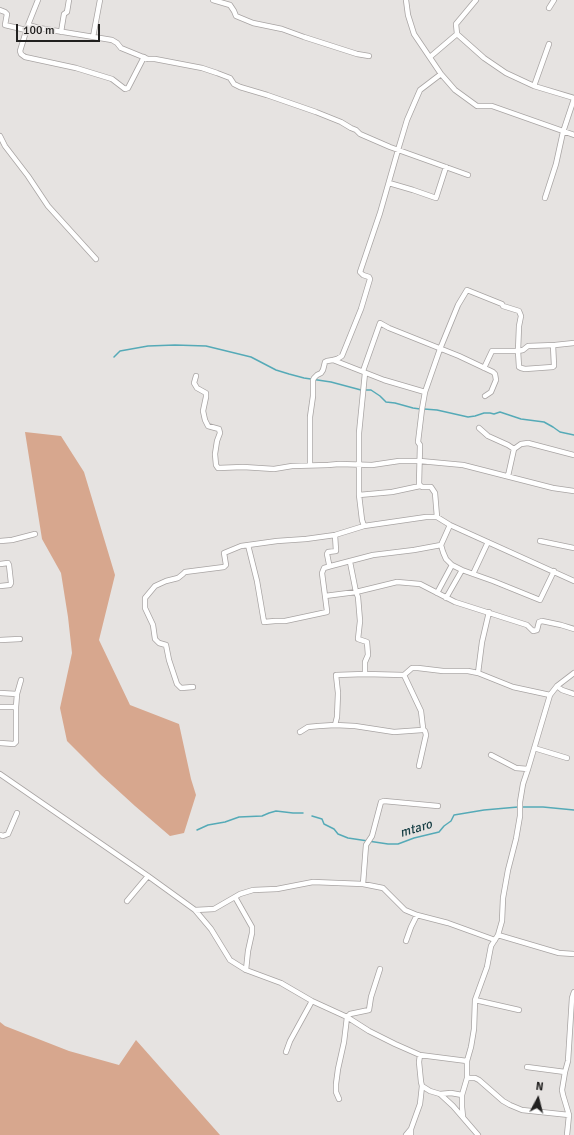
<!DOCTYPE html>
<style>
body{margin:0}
#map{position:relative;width:574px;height:1135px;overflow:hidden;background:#e6e3e1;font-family:Signika,sans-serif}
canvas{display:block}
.north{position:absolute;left:518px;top:1079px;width:40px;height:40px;-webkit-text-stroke:3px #e6e3e1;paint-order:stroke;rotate:7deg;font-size:11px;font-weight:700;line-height:16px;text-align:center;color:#21201f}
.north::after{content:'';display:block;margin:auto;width:14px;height:18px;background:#21201f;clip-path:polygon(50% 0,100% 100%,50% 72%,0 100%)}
.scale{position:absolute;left:16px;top:24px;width:84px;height:18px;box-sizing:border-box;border:2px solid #21201f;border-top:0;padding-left:5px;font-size:12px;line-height:14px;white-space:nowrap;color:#21201f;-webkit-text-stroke:3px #e6e3e1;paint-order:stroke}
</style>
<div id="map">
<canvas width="574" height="1135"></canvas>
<div class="north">N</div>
<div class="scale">100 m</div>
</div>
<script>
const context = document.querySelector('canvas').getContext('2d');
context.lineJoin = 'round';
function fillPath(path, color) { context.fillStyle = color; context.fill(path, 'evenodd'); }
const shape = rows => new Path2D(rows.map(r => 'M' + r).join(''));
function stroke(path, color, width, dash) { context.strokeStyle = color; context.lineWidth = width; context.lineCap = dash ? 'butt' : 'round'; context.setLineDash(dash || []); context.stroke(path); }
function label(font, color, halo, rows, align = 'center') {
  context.font = font + ' Signika,sans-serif'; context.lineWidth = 3; context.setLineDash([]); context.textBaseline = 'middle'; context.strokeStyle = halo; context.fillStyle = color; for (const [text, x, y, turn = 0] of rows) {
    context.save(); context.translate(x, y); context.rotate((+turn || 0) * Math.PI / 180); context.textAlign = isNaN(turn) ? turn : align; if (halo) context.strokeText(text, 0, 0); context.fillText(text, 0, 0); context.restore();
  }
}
fillPath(shape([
 [25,432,61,436,84,472,115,575,99,640,130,705,179,724,191,779,196,795,184,833,170,836,135,806,101,775,67,741,60,708,72,653,68,617,61,573,42,539],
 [0,1022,5,1026,69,1051,119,1065,136,1040,220,1135,0,1135]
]), '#d7a78e');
stroke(shape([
 [114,357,120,351,148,346,175,345,206,346,251,357,276,370,289,374,304,378,331,382,361,390],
 [365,390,371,390,380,396,386,402,395,403,413,408,420,409],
 [424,409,437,410,468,417,475,416,484,413,490,413,494,414,500,412,521,419,544,422,553,427,560,432,574,435],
 [522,807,543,807,574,810],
 [312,816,322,819,324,824,334,829,338,834,348,838,388,844,398,844,414,838,439,832,444,826,451,821,454,815,484,810,518,807],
 [197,830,208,825,225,822,239,817,262,816,269,813,276,811,293,813,303,813]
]), '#55aab7', 1.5);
const minor = shape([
 [38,0,28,25,39,28,112,40,117,43,121,48,148,59,155,59,202,68,217,73,230,78,234,84,240,87,267,95,316,112,341,122,351,128,356,130,360,134,390,147,468,175],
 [213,0,230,5,234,11,236,16,253,23,282,29,304,37,357,54,369,56],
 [406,0,408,15,414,34,441,74,455,90,477,106,492,106,574,135],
 [476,0,456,24,457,34,484,58,506,73,534,86,574,98],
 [549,8,554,0],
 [0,10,5,12,7,14,5,25,26,30],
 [28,25,20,51,21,54,25,57,76,68,112,79,125,89,128,88,144,57],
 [61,32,64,14,67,12,69,0],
 [93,37,100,0],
 [430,57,457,34],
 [534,86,549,44],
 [0,136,5,146,28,176,48,206,96,259],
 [389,183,413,190,436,198,446,167],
 [545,198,556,164,563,132,574,99],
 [333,360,337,359,342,356,361,309,370,279,369,277,363,275,360,272,380,213,398,150,407,120,420,90,441,74],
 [484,368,492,351,518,351,523,350,528,346,555,345,574,343],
 [363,371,380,323,389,328,459,356,493,372,495,374,496,380,491,392,485,396],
 [196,376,194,383,197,388,206,393,206,397,203,411,205,420,208,426,219,429,220,433,217,441,215,454,216,465,218,468,243,467,274,469,292,466,328,465,339,464,372,465,399,461,420,461,463,465,553,488,574,491],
 [425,392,422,409,418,442,420,445,419,484,422,487,431,487,435,493,437,517],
 [479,428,488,436,508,445,514,449,521,444,528,443,574,455],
 [310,465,310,417,313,396,313,380,314,378,317,375,321,373,323,370,325,362,327,361,333,360,384,380,425,392,440,349,458,305,467,290,502,304,503,306,519,311,521,316,519,326,518,351,519,367,521,368,525,369,553,367,554,366,553,345],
 [508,476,514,449],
 [359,495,392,492,420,486],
 [450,525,441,545,443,552,446,559,452,565,462,570,493,581,540,600,554,571],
 [364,526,362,520,359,495,359,433,365,373],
 [335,535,336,551,328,552,327,554,329,564,331,566,373,555,414,550,441,545],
 [0,541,12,540,35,534],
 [540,541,574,548],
 [248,545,257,581,264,622,275,621,285,621,327,612,327,611,322,573,324,568,331,566],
 [350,562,356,592,397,582,420,584,455,602,527,625,533,631,537,630,539,622,542,621,561,625,574,629],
 [0,564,8,563,9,565,11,583,10,585,0,586],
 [473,574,488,542],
 [437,593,452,565],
 [325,596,356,592,358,597,360,621,358,639,367,642,368,655,365,662,365,674],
 [446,598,462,570],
 [0,640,20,639],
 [478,673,482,642,489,612],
 [557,686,562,690,574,694],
 [193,687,181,688,177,684,169,660,166,645,159,643,155,639,153,625,145,608,145,598,155,586,166,581,178,578,183,574,185,572,224,567,226,565,224,553,241,546,277,541,306,539,335,535,364,526,426,517,437,517,450,525,574,581],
 [0,693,17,694,21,680],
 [0,707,16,707,16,742,14,744,0,743],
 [16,707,17,694],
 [335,725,355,726,394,732,422,730,423,728,421,711,404,675],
 [300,732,308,727,319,726,335,725,337,717,338,693,336,675,365,674,404,675,412,668,418,668,443,671,468,671,478,673,513,687,550,695],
 [534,748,567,758],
 [491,755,516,768,528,769],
 [419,766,426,735,425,731,423,729],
 [0,774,148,876,195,910,214,909,240,894,253,890,277,889,313,882,363,884,383,888,405,910,417,915,448,923,495,940],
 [0,835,3,836,8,834,17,813],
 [363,884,366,845,372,836,381,802,384,801,438,806],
 [235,897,252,927,252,933,248,951,246,970],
 [127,901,148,876],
 [195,910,211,929,230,960,246,970,281,983,312,1001,347,1017,369,1031,395,1044,420,1055,467,1061],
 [498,935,559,953,574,954],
 [406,941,411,927,417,915],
 [475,1000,519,1010],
 [286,1052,290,1041,312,1001],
 [420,1055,419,1062,421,1082,422,1086,430,1091,440,1094,453,1106,478,1135],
 [527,1067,565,1072,568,1061,572,998,574,992],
 [565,1072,562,1090,563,1095,569,1115,567,1135],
 [467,1078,475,1078,479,1080,503,1101,510,1105,522,1110,569,1115],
 [440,1094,451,1093,462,1095],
 [339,1099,336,1092,336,1084,338,1069,344,1042,347,1017,350,1014,369,1010,371,997,380,969],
 [463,1117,462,1107,462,1095,467,1078,467,1061,471,1047,474,1029,475,1000,487,967,491,946,498,935,502,921,503,898,508,870,516,839,520,816,520,802,523,784,528,769,550,695,557,686,574,673],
 [406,1135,411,1129],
 [411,1135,411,1129,420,1104,422,1086]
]);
stroke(minor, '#a8a4a3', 6);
stroke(minor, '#fff', 4.5);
label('italic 13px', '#153d43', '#e6e3e1', [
 ["mtaro",416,829,-17]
]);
</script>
